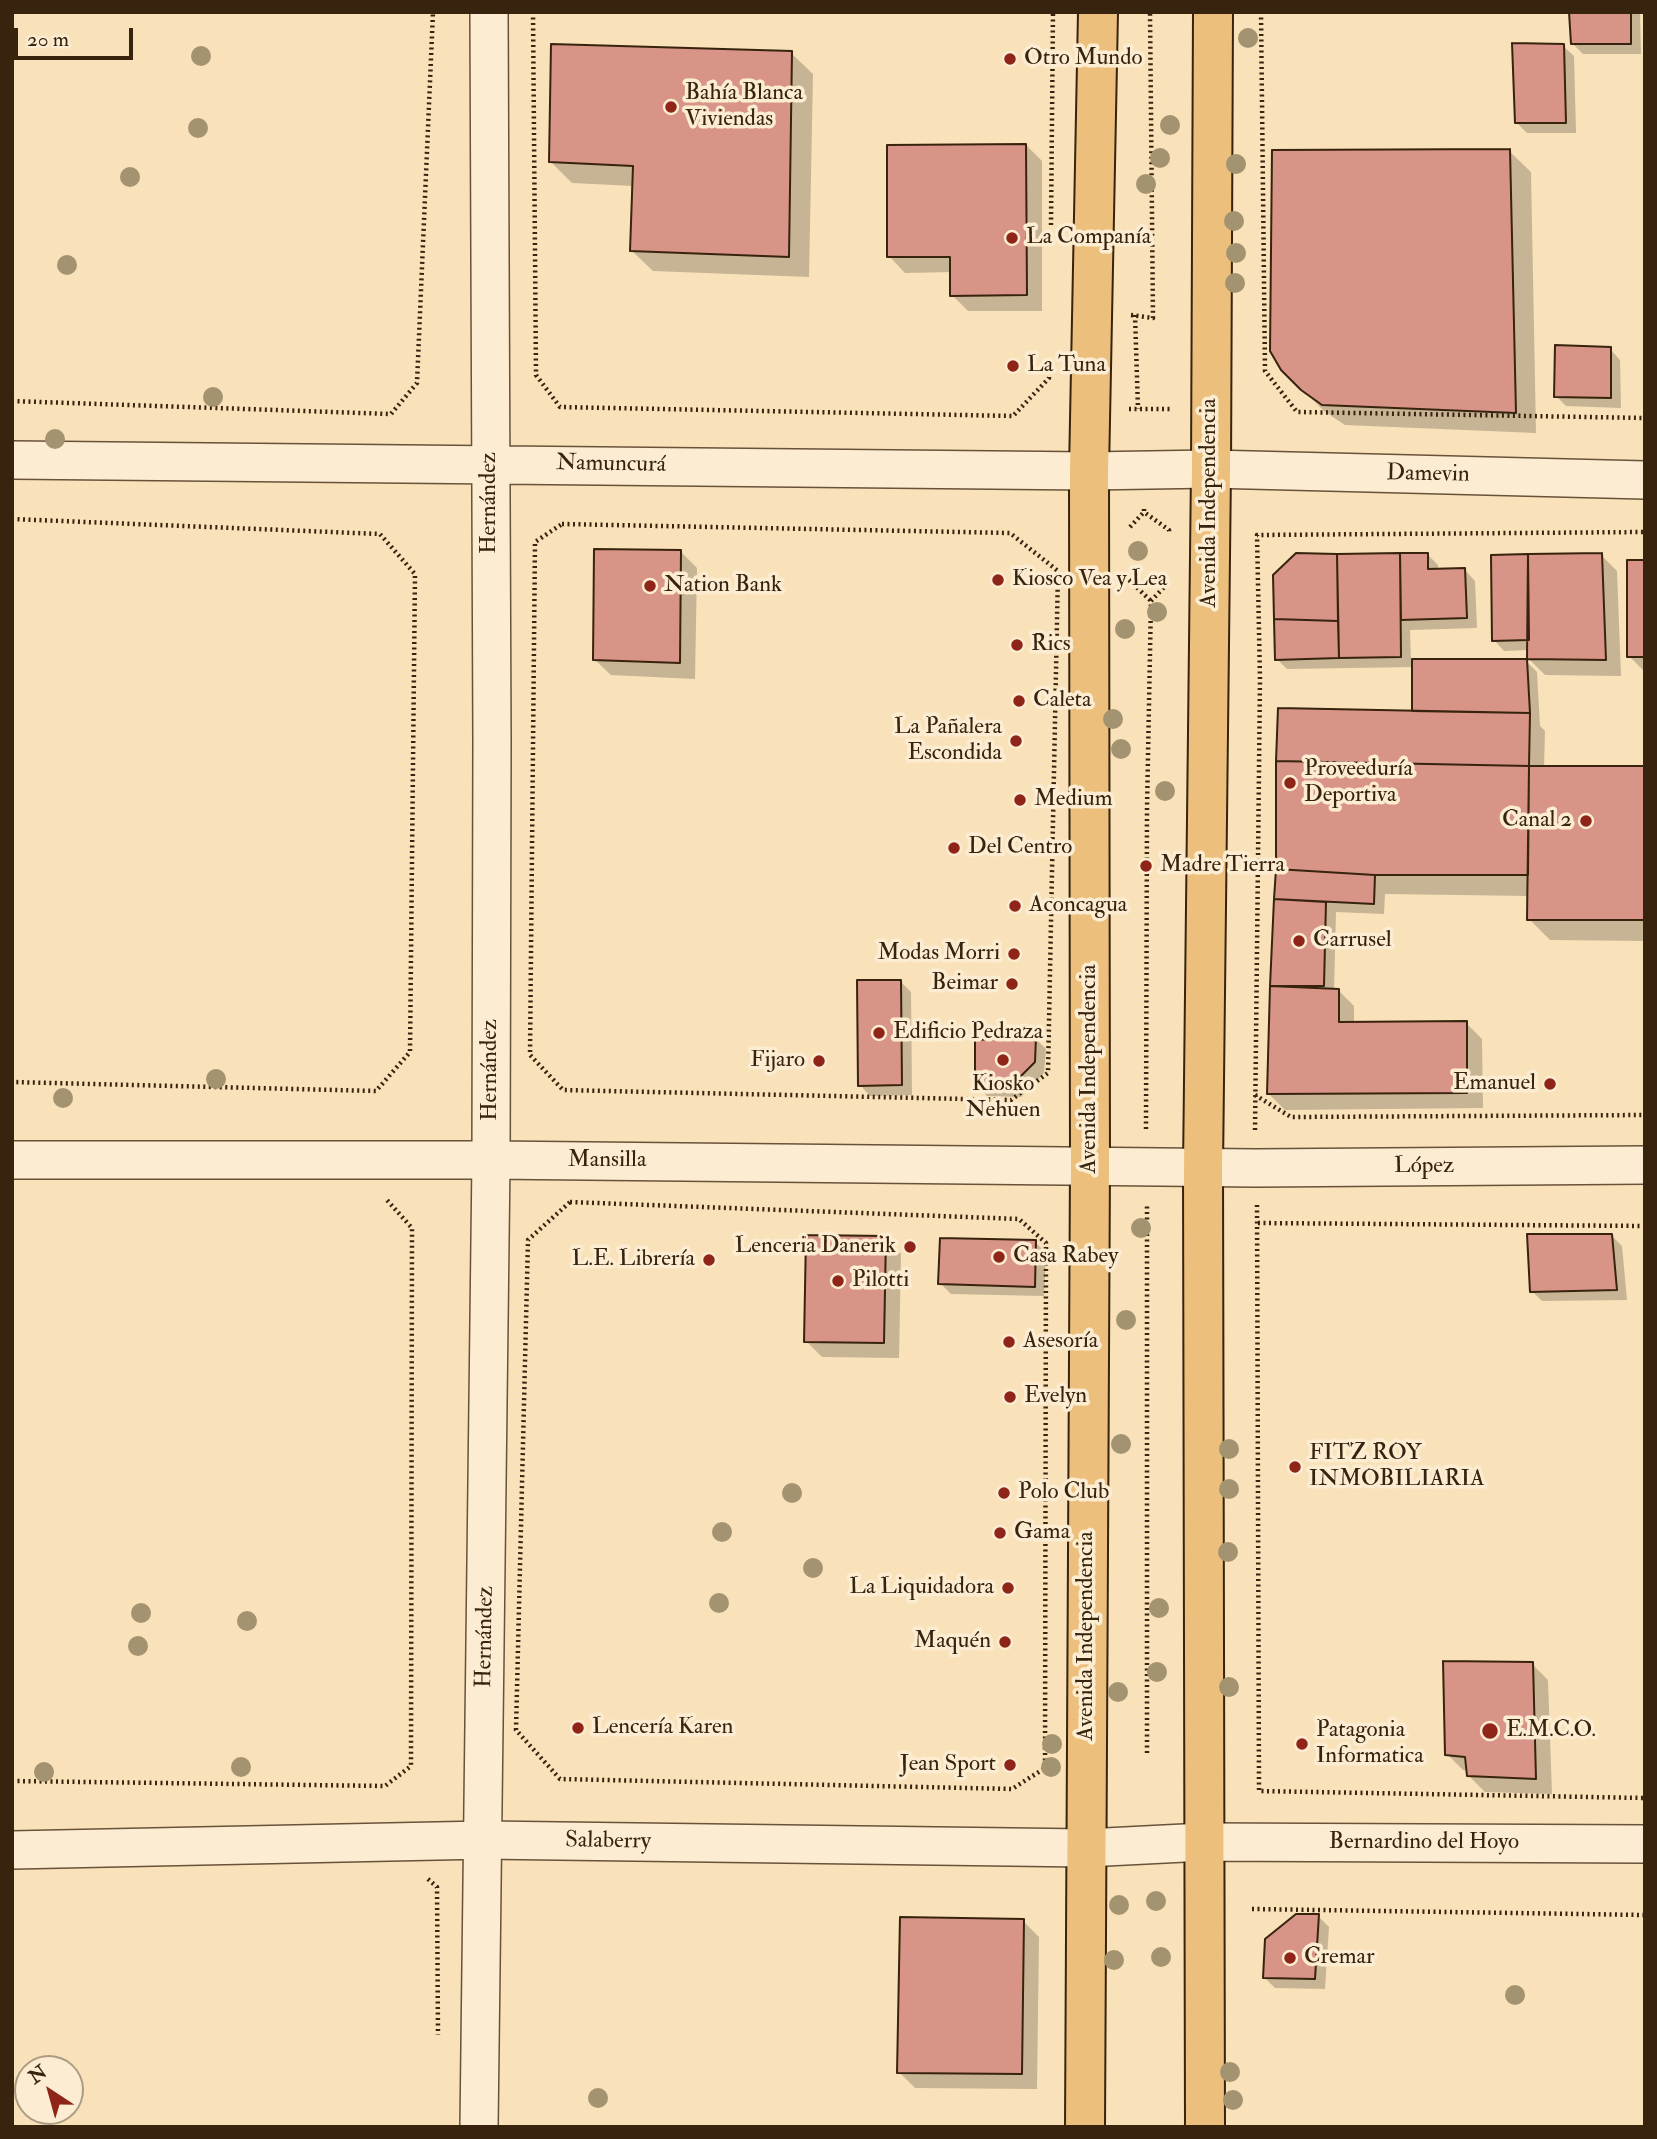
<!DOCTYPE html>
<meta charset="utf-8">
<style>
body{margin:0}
#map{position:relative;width:1657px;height:2139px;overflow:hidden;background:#f9e1b9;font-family:"IM FELL Double Pica",serif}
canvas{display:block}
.frame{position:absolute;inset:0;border:14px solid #37230e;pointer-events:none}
.north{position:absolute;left:14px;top:2055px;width:70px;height:70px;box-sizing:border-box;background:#fbecd2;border:2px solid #ad9c84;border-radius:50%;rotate:324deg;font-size:19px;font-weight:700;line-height:28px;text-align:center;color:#37230e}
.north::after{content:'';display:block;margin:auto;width:24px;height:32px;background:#8f2418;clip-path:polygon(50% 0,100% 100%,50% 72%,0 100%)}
.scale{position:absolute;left:14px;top:28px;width:119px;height:32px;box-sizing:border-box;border:4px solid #37230e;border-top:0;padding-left:9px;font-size:21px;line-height:24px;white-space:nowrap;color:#37230e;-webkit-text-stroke:5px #fbecd2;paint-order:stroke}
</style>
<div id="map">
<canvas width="1657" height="2139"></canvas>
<div class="frame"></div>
<div class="north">N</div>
<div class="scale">20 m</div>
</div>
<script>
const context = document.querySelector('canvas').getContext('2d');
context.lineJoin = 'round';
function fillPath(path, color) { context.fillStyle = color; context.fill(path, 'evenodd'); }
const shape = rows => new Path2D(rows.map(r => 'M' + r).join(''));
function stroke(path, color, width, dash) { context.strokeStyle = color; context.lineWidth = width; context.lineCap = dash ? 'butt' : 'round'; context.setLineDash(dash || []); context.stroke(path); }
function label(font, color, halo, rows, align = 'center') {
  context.font = font + ' "IM FELL Double Pica",serif'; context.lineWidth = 7; context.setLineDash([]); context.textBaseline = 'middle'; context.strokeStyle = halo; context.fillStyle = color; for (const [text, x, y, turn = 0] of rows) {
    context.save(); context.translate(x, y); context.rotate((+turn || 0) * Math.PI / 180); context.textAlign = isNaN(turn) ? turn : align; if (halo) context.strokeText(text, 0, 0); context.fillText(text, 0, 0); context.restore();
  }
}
fillPath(shape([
 [1570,12,1640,12,1641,54,1583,54,1572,43],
 [1563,46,1574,56,1576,133,1527,133,1516,122],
 [791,53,813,74,809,277,653,271,631,250,634,186,572,183,551,162],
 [1026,145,1042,161,1042,311,968,311,952,295,952,272,905,273,889,256],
 [1509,151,1531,172,1536,433,1345,425,1324,411,1302,389],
 [1610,349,1620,360,1621,408,1566,406,1556,396],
 [681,552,697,568,695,679,611,675,594,659],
 [1427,554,1438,565,1438,571,1465,570,1475,581,1477,628,1410,630,1411,661,1526,661,1537,672,1540,726,1545,731,1544,768,1645,768,1645,941,1550,940,1529,919,1529,896,1385,894,1384,914,1336,912,1334,990,1338,990,1354,1006,1354,1024,1466,1023,1482,1039,1483,1108,1285,1110,1268,1093,1277,869,1417,713,1414,667,1287,669,1277,659,1297,555],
 [1601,555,1617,571,1621,676,1545,675,1529,659,1529,650,1504,651,1494,640],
 [1645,562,1645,672,1629,656],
 [900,981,911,992,912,1095,870,1096,860,1085],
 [1035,1038,1046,1049,1044,1073,1021,1097,987,1096,977,1085],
 [1611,1235,1622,1246,1627,1300,1542,1301,1532,1291],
 [885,1238,901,1254,899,1358,822,1357,806,1341],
 [1035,1242,1046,1253,1044,1296,951,1294,940,1283],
 [1532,1664,1548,1680,1552,1794,1485,1792,1469,1776,1468,1771,1463,1770,1447,1754],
 [1318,1916,1329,1927,1325,1989,1275,1988,1264,1977],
 [1023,1921,1039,1937,1037,2089,915,2088,899,2072]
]), '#0003');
const building = shape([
 [1569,12,1631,12,1631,44,1571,44,1569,12],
 [1512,43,1564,44,1566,123,1515,123,1512,43],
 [551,44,792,51,789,257,630,251,633,166,549,162,551,44],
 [1026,144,1027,295,950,296,950,257,887,257,887,145,1026,144],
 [1510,149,1516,413,1322,405,1301,390,1281,370,1270,351,1272,150,1510,149],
 [1555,345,1611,347,1611,398,1554,397,1555,345],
 [594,549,681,550,680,663,593,660,594,549],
 [1296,553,1337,554,1338,621,1274,619,1273,575,1296,553],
 [1400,553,1428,553,1428,569,1465,568,1467,618,1401,620,1400,553],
 [1400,553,1401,657,1339,658,1337,554,1400,553],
 [1602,553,1606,660,1527,659,1528,554,1602,553],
 [1528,554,1529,640,1492,641,1491,555,1528,554],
 [1627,560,1645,560,1645,657,1627,657,1627,560],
 [1274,619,1338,621,1339,658,1275,660,1274,619],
 [1412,659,1527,659,1530,713,1412,711,1412,659],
 [1278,708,1530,713,1529,766,1276,761,1278,708],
 [1276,761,1529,766,1528,875,1375,875,1276,869,1276,761],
 [1529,766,1645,766,1645,920,1527,920,1529,766],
 [1276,869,1375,875,1374,904,1274,899,1276,869],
 [1274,899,1326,902,1324,986,1270,986,1274,899],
 [857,980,901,980,902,1085,858,1086,857,980],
 [1270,986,1339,989,1339,1022,1467,1021,1467,1093,1267,1094,1270,986],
 [1036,1037,1035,1062,1010,1087,975,1086,975,1040,1036,1037],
 [1527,1234,1612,1234,1617,1290,1530,1292,1527,1234],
 [806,1235,886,1236,884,1343,804,1342,806,1235],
 [940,1238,1036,1240,1035,1287,938,1284,940,1238],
 [1443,1661,1533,1662,1536,1779,1467,1776,1465,1757,1445,1755,1443,1661],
 [1296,1914,1319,1914,1315,1979,1263,1978,1265,1939,1296,1914],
 [900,1917,1024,1919,1022,2074,897,2073,900,1917]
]);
fillPath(building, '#d89486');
stroke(building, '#37230e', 2);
const street = shape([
 [12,460,1089,471,1211,469,1645,480],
 [12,1160,491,1160,1256,1168,1645,1165],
 [12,1850,484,1840,1086,1848,1204,1842,1645,1844],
 [479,2127,491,1160,492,741,489,12]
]);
const primary = shape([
 [1085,2127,1090,1165,1089,471,1098,12],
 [1205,2127,1203,1168,1211,469,1213,12]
]);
stroke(street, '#685239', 40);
stroke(primary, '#37230e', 42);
stroke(shape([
 [533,12,536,375,560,407,1013,416,1049,378,1049,374],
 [1261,12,1265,371,1297,412,1645,418],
 [1051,225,1053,12],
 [1131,315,1153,318,1150,12],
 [1135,315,1138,409],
 [12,401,391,414,417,383,433,12],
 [1129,409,1172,409],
 [1144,509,1144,512,1169,530,1169,533],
 [12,519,380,534,415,574,410,1052,376,1091,12,1082],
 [562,524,1010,533,1058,571,1048,1073,1011,1100,563,1090,530,1055,535,542,562,524],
 [1130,527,1144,512],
 [1129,580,1151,601],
 [1255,1095,1291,1117,1645,1115],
 [1146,1129,1147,808,1151,601,1169,582],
 [1255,1130,1260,679,1257,535,1645,532],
 [570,1202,1019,1219,1046,1243,1045,1768,1012,1789,560,1779,516,1730,528,1240,570,1202],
 [1257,1205,1259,1791,1645,1798],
 [1258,1223,1645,1226],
 [1147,1753,1147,1204],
 [12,1781,385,1786,411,1766,412,1228,386,1199],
 [428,1879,437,1887,438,2035],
 [1252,1909,1645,1915]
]), '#37230e', 4.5, [2, 3.5]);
stroke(street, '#fbecd2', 37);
stroke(primary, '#ecc07c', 38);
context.fillStyle = '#a49370';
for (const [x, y] of [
 [1248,38],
 [201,56],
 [1170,125],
 [198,128],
 [1160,158],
 [1236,164],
 [130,177],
 [1146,184],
 [1234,221],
 [1236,253],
 [67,265],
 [1235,283],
 [213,397],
 [55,439],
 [1138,551],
 [1157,612],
 [1125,629],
 [1113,719],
 [1121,749],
 [1165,791],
 [216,1079],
 [63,1098],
 [1141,1228],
 [1126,1320],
 [1121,1444],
 [1229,1449],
 [1229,1489],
 [792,1493],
 [722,1532],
 [1228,1552],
 [813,1568],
 [719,1603],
 [1159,1608],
 [141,1613],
 [247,1621],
 [138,1646],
 [1157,1672],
 [1229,1687],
 [1118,1692],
 [1052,1744],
 [241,1767],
 [1051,1767],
 [44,1772],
 [1156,1901],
 [1119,1905],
 [1161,1957],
 [1114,1960],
 [1515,1995],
 [1230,2072],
 [598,2098],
 [1233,2100]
]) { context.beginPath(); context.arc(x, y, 10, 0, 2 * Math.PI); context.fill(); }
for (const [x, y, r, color] of [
 [1010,59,7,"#8f2418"],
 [671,107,7,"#8f2418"],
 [1012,238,7,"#8f2418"],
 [1013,366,7,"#8f2418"],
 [998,580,7,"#8f2418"],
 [650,586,7,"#8f2418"],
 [1017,645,7,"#8f2418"],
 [1019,701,7,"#8f2418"],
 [1016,741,7,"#8f2418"],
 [1290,783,7,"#8f2418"],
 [1020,800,7,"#8f2418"],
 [1586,821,7,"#8f2418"],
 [954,848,7,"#8f2418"],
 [1146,866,7,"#8f2418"],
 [1015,906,7,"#8f2418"],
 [1299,941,7,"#8f2418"],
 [1014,954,7,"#8f2418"],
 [1012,984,7,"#8f2418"],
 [879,1033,7,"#8f2418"],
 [1003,1060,7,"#8f2418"],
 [819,1061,7,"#8f2418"],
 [1550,1084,7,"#8f2418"],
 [910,1247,7,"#8f2418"],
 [999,1257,7,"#8f2418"],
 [709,1260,7,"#8f2418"],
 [838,1281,7,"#8f2418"],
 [1009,1342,7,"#8f2418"],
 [1010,1397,7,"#8f2418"],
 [1295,1467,7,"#8f2418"],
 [1004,1493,7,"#8f2418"],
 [1000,1533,7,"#8f2418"],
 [1008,1588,7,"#8f2418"],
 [1005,1642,7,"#8f2418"],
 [578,1728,7,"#8f2418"],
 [1490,1731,9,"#8f2418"],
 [1302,1744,7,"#8f2418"],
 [1010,1765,7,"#8f2418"],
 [1290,1958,7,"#8f2418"]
]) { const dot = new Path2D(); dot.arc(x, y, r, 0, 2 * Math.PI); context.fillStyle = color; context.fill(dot); stroke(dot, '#fbecd2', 2.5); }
label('23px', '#37230e', '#fbecd2', [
 ["Otro Mundo",1024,59],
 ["Bahía Blanca",685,94],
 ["Viviendas",685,120],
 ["La Companía",1026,238],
 ["La Tuna",1027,366],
 ["Kiosco Vea y Lea",1012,580],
 ["Nation Bank",664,586],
 ["Rics",1031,645],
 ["Caleta",1033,701],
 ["La Pañalera",1002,728,"right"],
 ["Escondida",1002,754,"right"],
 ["Proveeduría",1304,770],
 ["Deportiva",1304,796],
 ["Medium",1034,800],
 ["Canal 2",1572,821,"right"],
 ["Del Centro",968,848],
 ["Madre Tierra",1160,866],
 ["Aconcagua",1029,906],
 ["Carrusel",1313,941],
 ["Modas Morri",1000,954,"right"],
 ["Beimar",998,984,"right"],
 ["Edificio Pedraza",893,1033],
 ["Fijaro",805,1061,"right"],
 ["Emanuel",1536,1084,"right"],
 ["Kiosko",1003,1085,"center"],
 ["Nehuen",1003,1111,"center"],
 ["Lenceria Danerik",896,1247,"right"],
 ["Casa Rabey",1013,1257],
 ["L.E. Librería",695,1260,"right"],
 ["Pilotti",852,1281],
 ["Asesoría",1023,1342],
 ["Evelyn",1024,1397],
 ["FITZ ROY",1309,1454],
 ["INMOBILIARIA",1309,1480],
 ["Polo Club",1018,1493],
 ["Gama",1014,1533],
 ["La Liquidadora",994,1588,"right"],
 ["Maquén",991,1642,"right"],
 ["Lencería Karen",592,1728],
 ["Patagonia",1316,1731],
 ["Informatica",1316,1757],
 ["E.M.C.O.",1506,1731],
 ["Jean Sport",996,1765,"right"],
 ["Cremar",1304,1958]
], 'left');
label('23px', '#37230e', '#fbecd2', [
 ["Namuncurá",611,465,1],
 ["Damevin",1428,475,1],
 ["Hernández",490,503,-90],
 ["Avenida Independencia",1210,503,-90],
 ["Avenida Independencia",1090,1069,-90],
 ["Hernández",491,1070,-90],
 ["Mansilla",607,1161],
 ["López",1424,1167],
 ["Avenida Independencia",1087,1636,-90],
 ["Hernández",486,1637,-89],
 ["Salaberry",608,1842,1],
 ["Bernardino del Hoyo",1424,1843]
]);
</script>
